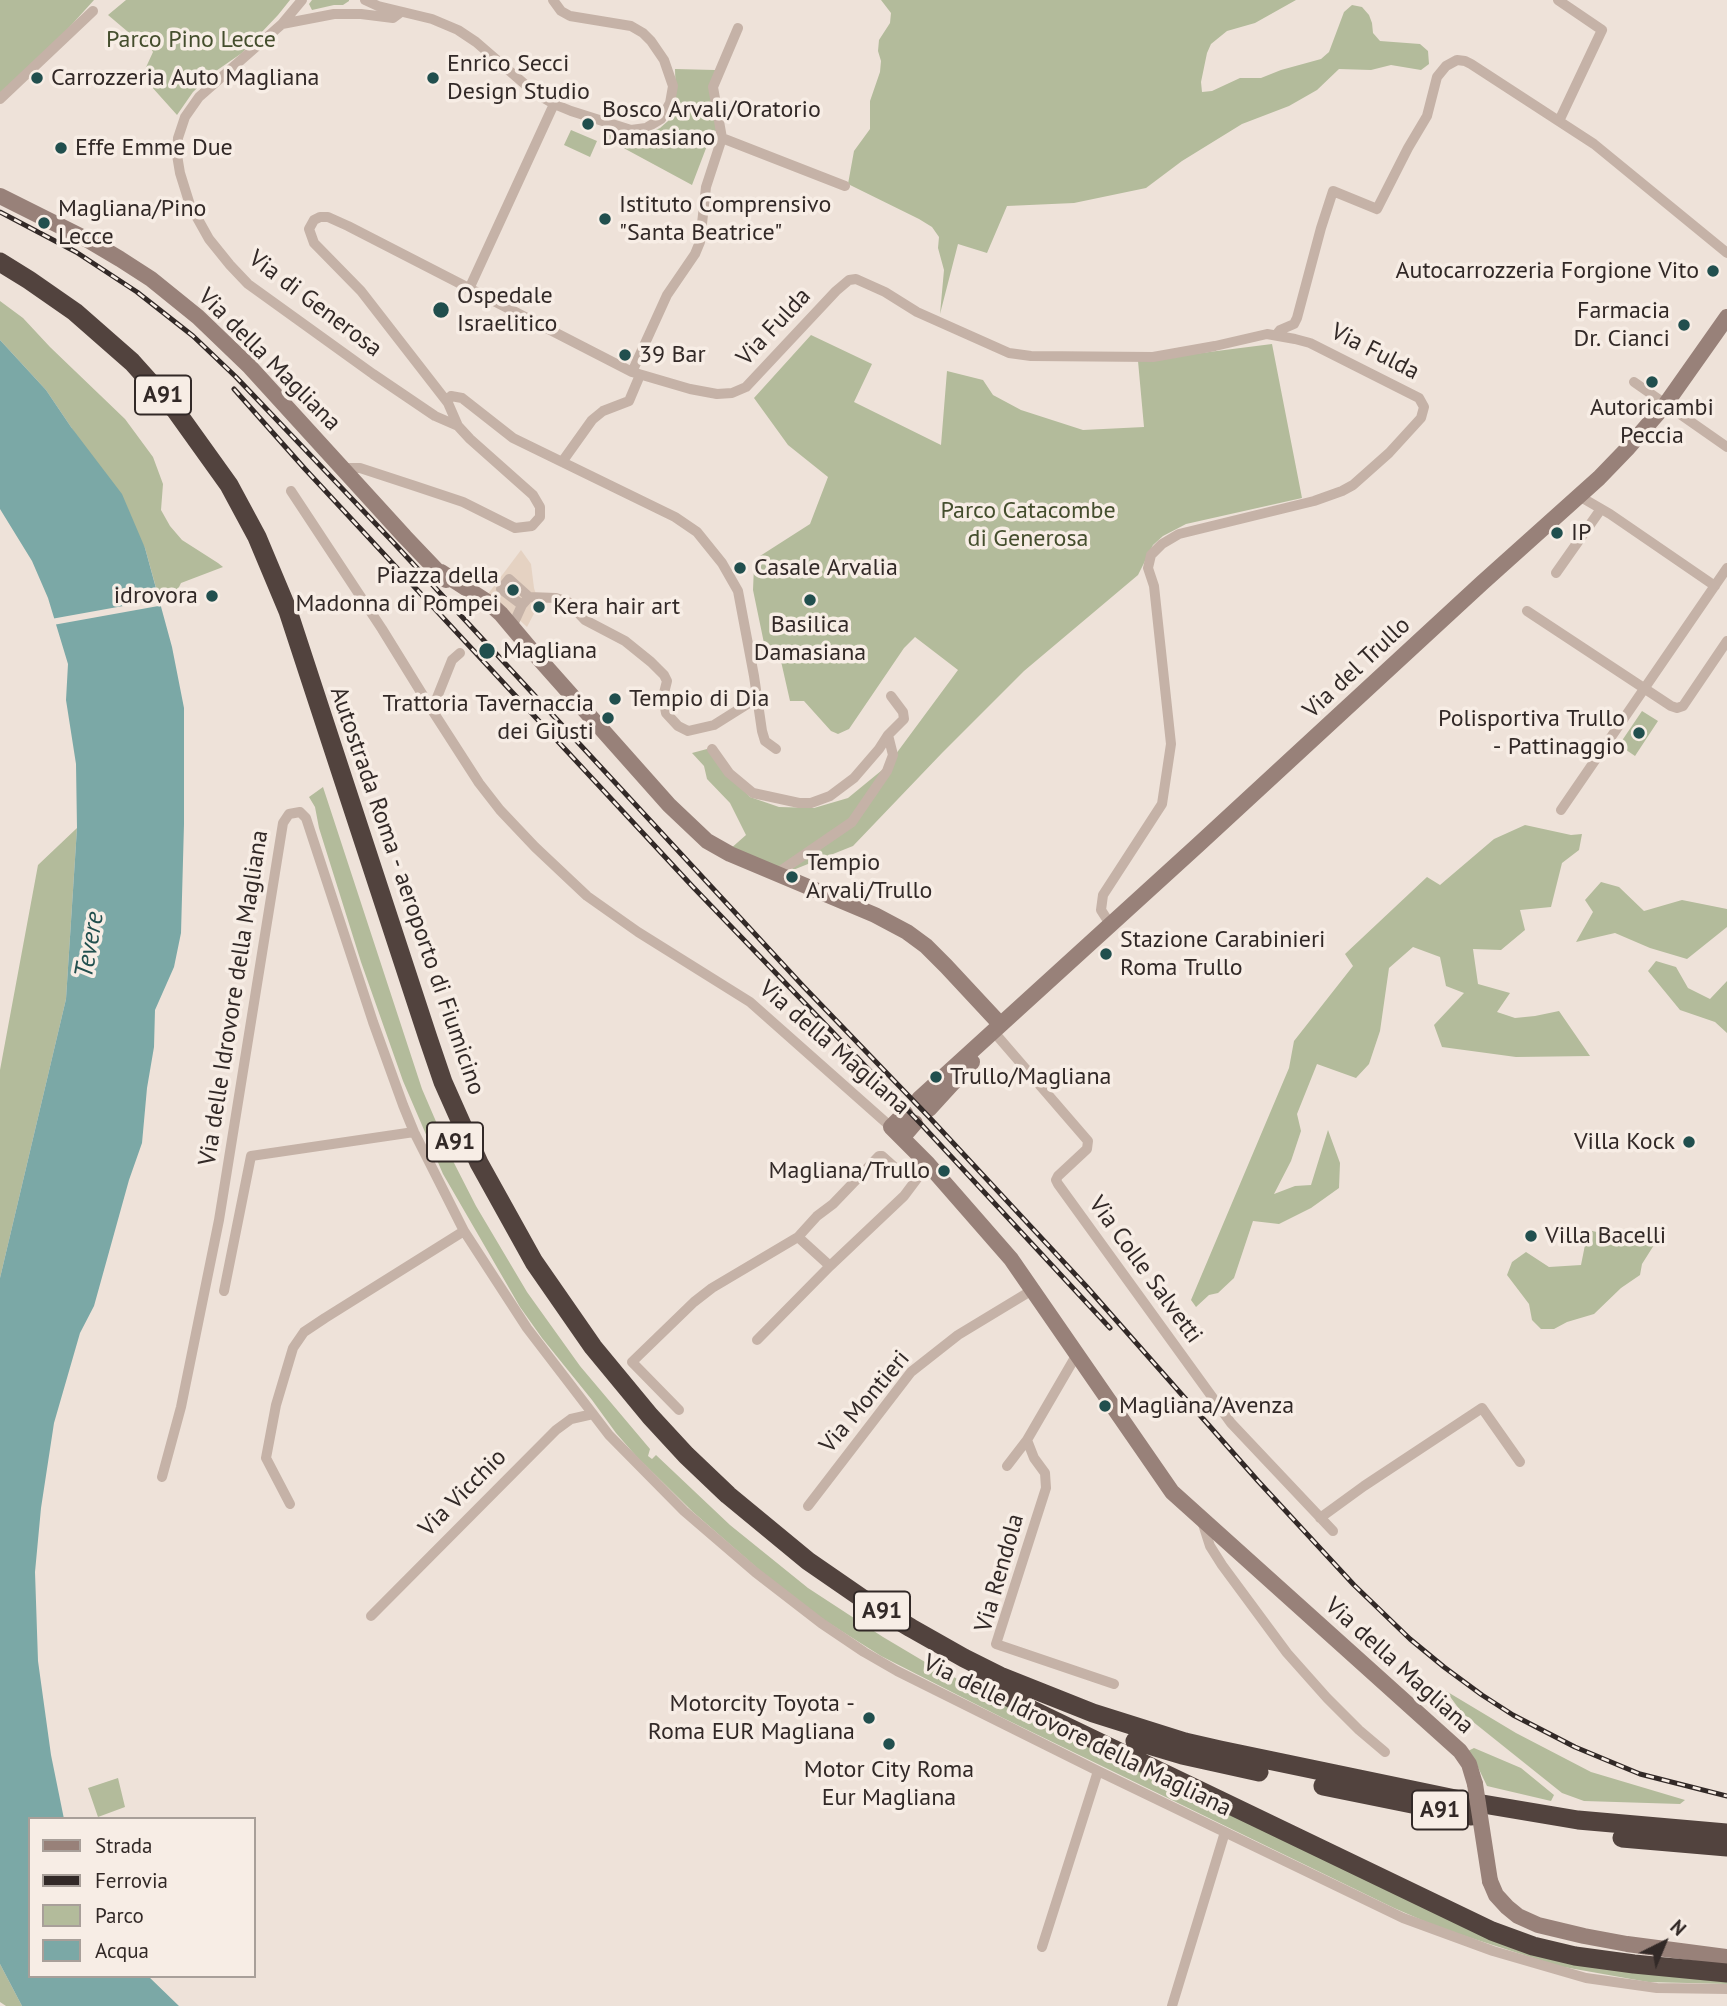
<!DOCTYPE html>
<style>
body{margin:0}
#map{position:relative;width:1727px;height:2006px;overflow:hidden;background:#eee2d9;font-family:"PT Sans",sans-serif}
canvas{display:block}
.legend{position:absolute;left:28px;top:1817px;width:228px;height:161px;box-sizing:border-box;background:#f7ede5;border:2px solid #a89f99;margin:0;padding:9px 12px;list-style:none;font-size:21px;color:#322927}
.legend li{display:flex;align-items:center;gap:14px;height:35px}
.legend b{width:35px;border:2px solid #a89f99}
.north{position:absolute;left:1629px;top:1908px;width:70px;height:70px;-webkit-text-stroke:5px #f7ede5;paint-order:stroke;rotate:43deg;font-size:19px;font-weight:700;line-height:28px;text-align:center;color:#322927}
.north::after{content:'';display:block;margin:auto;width:24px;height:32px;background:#322927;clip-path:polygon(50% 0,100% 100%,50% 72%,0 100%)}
</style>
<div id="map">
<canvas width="1727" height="2006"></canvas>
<ul class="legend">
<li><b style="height:9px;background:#988179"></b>Strada</li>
<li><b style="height:9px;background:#322927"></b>Ferrovia</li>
<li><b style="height:19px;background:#b3bb9b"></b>Parco</li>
<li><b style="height:19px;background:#7ba8a6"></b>Acqua</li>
</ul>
<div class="north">N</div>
</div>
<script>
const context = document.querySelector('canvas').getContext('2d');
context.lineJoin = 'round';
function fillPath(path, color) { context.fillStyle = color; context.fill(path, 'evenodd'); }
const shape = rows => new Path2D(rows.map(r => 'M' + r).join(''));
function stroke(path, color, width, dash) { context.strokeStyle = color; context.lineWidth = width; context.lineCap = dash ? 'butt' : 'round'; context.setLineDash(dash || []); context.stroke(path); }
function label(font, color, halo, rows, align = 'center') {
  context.font = font + ' "PT Sans",sans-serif'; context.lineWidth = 7; context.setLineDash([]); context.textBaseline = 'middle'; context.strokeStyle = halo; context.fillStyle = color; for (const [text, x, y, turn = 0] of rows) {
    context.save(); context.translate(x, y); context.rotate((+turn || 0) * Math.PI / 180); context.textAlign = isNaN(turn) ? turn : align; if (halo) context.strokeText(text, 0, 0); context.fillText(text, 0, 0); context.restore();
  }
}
fillPath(shape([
 [0,0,94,0,56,42,0,93],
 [126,0,290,0,278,15,242,53,213,73,193,92,177,115,142,76,153,52,149,45,134,37,108,15],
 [312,0,349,0,349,1,343,5,334,5,312,10,309,4],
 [881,0,1296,0,1255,23,1227,31,1211,44,1207,53,1201,82,1202,92,1212,91,1240,78,1261,78,1281,70,1321,59,1329,52,1344,12,1352,5,1362,7,1369,15,1372,23,1373,33,1380,41,1420,44,1428,51,1429,64,1421,70,1391,65,1371,70,1339,69,1317,90,1289,106,1242,124,1182,161,1146,188,1074,203,1007,206,987,253,958,244,940,314,944,270,938,248,939,237,932,227,919,219,848,184,854,151,870,129,870,101,880,72,881,61,878,51,879,40,890,23,891,13],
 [675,69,715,70,716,131,713,130,692,185,605,138,608,131,634,137,643,136,660,128,668,121,676,102],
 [571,130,597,141,590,157,564,145],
 [0,301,23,318,50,347,125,419,153,457,163,484,161,510,170,526,182,540,218,563,223,567,181,583,177,591,158,595,145,548,71,427,46,390,0,340],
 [811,335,872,364,854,402,941,445,947,371,983,380,993,395,1021,410,1083,430,1144,427,1138,361,1272,344,1302,498,1186,524,1163,536,1153,545,1138,575,1024,671,942,753,853,846,788,872,729,850,746,835,730,803,707,779,704,766,692,753,707,749,750,797,779,807,814,808,848,798,887,766,958,670,915,637,904,648,849,729,838,734,831,731,804,701,790,701,778,648,765,648,753,590,754,566,760,556,810,524,828,477,788,445,754,398],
 [1642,711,1658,721,1635,756,1619,745],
 [323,787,422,1089,453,1161,476,1206,527,1292,580,1366,650,1449,648,1456,652,1459,656,1455,730,1525,808,1588,883,1637,925,1662,967,1684,1494,1937,1727,1976,1727,1984,1648,1982,1558,1966,1440,1928,1394,1908,1003,1718,881,1656,824,1620,772,1581,693,1512,636,1456,616,1433,592,1400,542,1338,520,1307,443,1174,403,1081,361,962,319,828,315,807,309,797],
 [1525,825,1571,835,1582,834,1579,850,1562,863,1551,907,1520,910,1525,930,1501,950,1473,949,1478,984,1510,993,1497,1012,1515,1018,1535,1016,1559,1011,1590,1056,1516,1057,1442,1047,1434,1025,1464,993,1446,986,1440,957,1413,947,1389,968,1380,1031,1369,1064,1356,1078,1317,1064,1297,1114,1301,1131,1291,1161,1274,1194,1295,1186,1311,1185,1328,1130,1340,1163,1339,1188,1311,1208,1279,1224,1253,1221,1234,1278,1218,1293,1209,1295,1196,1307,1191,1300,1289,1068,1294,1041,1353,966,1345,954,1427,877,1440,885,1494,839],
 [77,828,66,999,0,1278,0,1070,38,865],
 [1601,882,1619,887,1644,911,1682,900,1727,909,1727,927,1687,959,1650,948,1615,933,1576,942,1593,912,1585,900],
 [1656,961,1676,967,1688,988,1710,999,1727,981,1727,1033,1715,1022,1680,1010,1648,971],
 [1588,1230,1654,1245,1642,1264,1640,1275,1621,1288,1594,1314,1567,1322,1554,1329,1541,1329,1532,1320,1529,1304,1507,1275,1512,1262,1526,1252,1549,1267,1581,1265],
 [1446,1691,1516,1733,1591,1772,1685,1800,1680,1804,1584,1801,1562,1793,1462,1713],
 [1474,1748,1521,1768,1554,1795,1551,1801,1487,1786,1475,1761,1468,1751],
 [118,1778,125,1807,98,1817,88,1788],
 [0,1964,22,2006,6,2006,0,2002]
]), '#b3bb9b');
fillPath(shape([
 [521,550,531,564,534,588,539,604,527,627,513,614,511,615,488,594]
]), '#e5d2c2');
fillPath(shape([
 [0,340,46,390,71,427,122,494,145,548,172,647,184,708,184,824,181,933,174,967,155,1010,154,1047,147,1088,142,1143,129,1180,94,1306,80,1333,54,1423,41,1508,35,1572,38,1661,51,1755,64,1819,30,1819,30,1976,148,1976,179,2006,22,2006,0,1964,0,1278,66,999,77,828,76,764,66,700,68,664,48,598,32,561,0,509]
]), '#7ba8a6');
fillPath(shape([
 [162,599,164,605,53,625,51,619]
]), '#eee2d9');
stroke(shape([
 [302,0,282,24,199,97,185,117,178,138,177,155,180,173,190,205,209,239,230,265,248,284,373,374,435,416,458,426,470,439,533,495,540,507,540,517,532,526,515,528,463,502,415,486,360,468,343,468],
 [365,0,378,6,432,19,458,30,476,42,535,93,554,104,571,111,631,130,646,128,661,119,670,103,673,86,664,60,651,41,643,33,631,26,570,16,561,11,553,0],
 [1558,0,1602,30,1559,121],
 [282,24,334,14,361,14,393,18,401,12],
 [0,99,93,11],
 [722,138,845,186],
 [469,289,554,104],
 [1276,335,1280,330,1294,324,1297,318,1321,228,1333,191,1377,209,1408,148,1427,116,1437,77,1446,66,1457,60,1465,61,1471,64,1594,144,1727,253],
 [632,372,667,295,695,254,700,242,706,187,722,138,713,87,738,28],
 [1634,382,1727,447],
 [448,403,448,399,451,396,462,398,513,438,675,517,697,532,722,563,738,591,754,676,762,731,765,741,776,749],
 [458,426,448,403,361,291,314,243,309,229,314,220,320,217,328,217,348,226,632,372,690,389,717,394,732,393,746,387,836,291,849,280,856,279,885,292,917,312,1009,353,1031,356,1153,357,1215,346,1267,334,1295,339,1310,343,1419,398,1424,407,1421,418,1389,453,1353,485,1342,491,1314,501,1179,534,1162,544,1151,555,1148,568,1154,586,1171,744,1162,804,1103,895,1101,910,1110,924],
 [562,462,592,420,603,411,629,401,640,375],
 [291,491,382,629,432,710],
 [1579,496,1610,514,1715,586],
 [1556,573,1601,509],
 [529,597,556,598,568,602,585,620,625,641,651,662,664,675,667,681,663,697,666,713,678,726,688,731,714,725,757,698],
 [1527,611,1671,706,1677,708,1683,706,1727,641],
 [512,627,522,605,529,597,509,579,501,589,522,605],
 [460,653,452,660,432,710,479,783,500,810,535,847,587,896,638,932,750,1002,891,1127],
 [888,735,904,719,903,712,891,696],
 [712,749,729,773,753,793,799,803,811,803,830,796,854,778,879,749,888,735,893,755,887,771,852,822,776,874],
 [1561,810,1727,568],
 [993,1031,1088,1141,1087,1149,1058,1176,1056,1180,1058,1184,1231,1423,1333,1531],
 [798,1237,817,1216,833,1204,879,1156,882,1156,901,1173],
 [224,1291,251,1156,414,1132],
 [757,1340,830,1266,904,1196,928,1164],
 [679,1410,632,1362,694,1302,712,1288,798,1237,830,1266],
 [1027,1440,1034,1458,1045,1473,1046,1488,996,1644,1114,1684],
 [1007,1466,1027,1440,1077,1354],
 [162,1477,181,1407,219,1220,283,823,289,814,300,812,306,818,373,1022,403,1105,414,1132,464,1231,527,1328,609,1435,684,1511,755,1572,821,1623,864,1652,897,1671,1098,1771,1403,1918,1493,1951,1586,1978,1657,1988,1727,1989],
 [290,1504,266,1458,276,1405,293,1348,304,1332,325,1318,464,1231],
 [808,1506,911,1372,958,1335,1034,1289],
 [1320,1518,1364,1486,1482,1408,1520,1462],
 [1202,1521,1210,1546,1222,1565,1287,1653,1327,1698,1359,1730,1385,1752],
 [371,1616,556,1430,571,1419,593,1414],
 [1042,1947,1098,1771],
 [1172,2006,1225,1832]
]), '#c5b2a7', 10);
stroke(shape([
 [0,196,88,240,120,259,151,279,198,317,250,367,405,537,446,580],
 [441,572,489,603,501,614,533,652,669,805,707,841,730,854,875,915,907,932,926,946,946,966,1000,1024],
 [919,1099,1198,845,1482,583,1599,478,1627,449,1665,405,1727,317],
 [929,1109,972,1062],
 [905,1113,891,1127,928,1164,1011,1259,1172,1492,1460,1751,1469,1764,1475,1784],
 [902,1138,915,1123],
 [1490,1881,1496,1895,1507,1907,1518,1916,1538,1925,1584,1936,1627,1944,1727,1957]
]), '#988179', 16);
stroke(shape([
 [0,262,29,280,75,312,132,362,176,411,229,485,257,537,288,611,428,1038,443,1082,479,1163,534,1262,593,1347,650,1416,686,1455,728,1495,808,1561,866,1601,911,1628,964,1658,1000,1676,1093,1713,1185,1742,1220,1750,1465,1801,1578,1820,1727,1833],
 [983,1682,1026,1707,1492,1931,1533,1946,1575,1956,1634,1964,1727,1973],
 [1135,1741,1182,1755,1259,1772],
 [1323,1786,1471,1816],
 [1622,1838,1727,1847]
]), '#52433e', 19);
const rail = shape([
 [0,212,76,252,137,292,193,336,236,377,392,541,803,986,929,1117,1086,1286,1258,1481,1354,1585,1410,1639,1444,1667,1482,1695,1513,1715,1575,1747,1640,1774,1727,1796],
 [234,389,305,469,693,887,921,1124,1110,1328]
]);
stroke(rail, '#322927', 5);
stroke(rail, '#f7ede5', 2.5, [8]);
stroke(shape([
 [1475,1784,1490,1881]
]), '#988179', 16);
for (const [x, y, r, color] of [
 [37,78,7,"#214f4e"],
 [433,78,7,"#214f4e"],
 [588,124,7,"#214f4e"],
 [61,148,7,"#214f4e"],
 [605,219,7,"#214f4e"],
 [44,223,7,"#214f4e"],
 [1713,271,7,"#214f4e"],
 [441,310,9,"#214f4e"],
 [1684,325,7,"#214f4e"],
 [625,355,7,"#214f4e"],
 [1652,382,7,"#214f4e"],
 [1557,533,7,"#214f4e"],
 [740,568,7,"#214f4e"],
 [513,590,7,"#214f4e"],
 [212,596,7,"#214f4e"],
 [810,600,7,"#214f4e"],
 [539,607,7,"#214f4e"],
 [487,651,9,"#214f4e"],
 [615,699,7,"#214f4e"],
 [608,718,7,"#214f4e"],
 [1639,733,7,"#214f4e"],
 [792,877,7,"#214f4e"],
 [1106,954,7,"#214f4e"],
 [936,1077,7,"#214f4e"],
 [1689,1142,7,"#214f4e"],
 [944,1171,7,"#214f4e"],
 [1531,1236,7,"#214f4e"],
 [1105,1406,7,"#214f4e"],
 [869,1718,7,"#214f4e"],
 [889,1744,7,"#214f4e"]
]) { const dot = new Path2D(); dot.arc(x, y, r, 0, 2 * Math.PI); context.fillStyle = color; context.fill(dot); stroke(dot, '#f7ede5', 2.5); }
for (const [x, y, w] of [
 [163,395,56],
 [455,1142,56],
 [882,1611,56],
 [1440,1810,56]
]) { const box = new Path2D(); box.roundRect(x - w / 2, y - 19.5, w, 39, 5); context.fillStyle = '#f7ede5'; context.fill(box); stroke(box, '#322927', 2); }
label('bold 23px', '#322927', null, [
 ["A91",163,395],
 ["A91",455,1142],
 ["A91",882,1611],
 ["A91",1440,1810]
]);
label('24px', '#444e2d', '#f7ede5', [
 ["Parco Pino Lecce",191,40],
 ["Parco Catacombe",1028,511],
 ["di Generosa",1028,539]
]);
label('24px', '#322927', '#f7ede5', [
 ["Enrico Secci",447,64],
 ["Design Studio",447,92],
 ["Carrozzeria Auto Magliana",51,78],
 ["Bosco Arvali/Oratorio",602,110],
 ["Damasiano",602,138],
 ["Effe Emme Due",75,148],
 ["Istituto Comprensivo",619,205],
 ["\"Santa Beatrice\"",619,233],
 ["Magliana/Pino",58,209],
 ["Lecce",58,237],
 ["Autocarrozzeria Forgione Vito",1699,271,"right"],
 ["Ospedale",457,296],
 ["Israelitico",457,324],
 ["Farmacia",1670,311,"right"],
 ["Dr. Cianci",1670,339,"right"],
 ["39 Bar",639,355],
 ["Autoricambi",1652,408,"center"],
 ["Peccia",1652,436,"center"],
 ["IP",1571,533],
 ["Casale Arvalia",754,568],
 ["Piazza della",499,576,"right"],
 ["Madonna di Pompei",499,604,"right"],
 ["idrovora",198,596,"right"],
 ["Kera hair art",553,607],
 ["Basilica",810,625,"center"],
 ["Damasiana",810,653,"center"],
 ["Magliana",503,651],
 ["Tempio di Dia",629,699],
 ["Trattoria Tavernaccia",594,704,"right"],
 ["dei Giusti",594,732,"right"],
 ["Polisportiva Trullo",1625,719,"right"],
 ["- Pattinaggio",1625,747,"right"],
 ["Tempio",806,863],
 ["Arvali/Trullo",806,891],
 ["Stazione Carabinieri",1120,940],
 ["Roma Trullo",1120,968],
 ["Trullo/Magliana",950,1077],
 ["Villa Kock",1675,1142,"right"],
 ["Magliana/Trullo",930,1171,"right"],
 ["Villa Bacelli",1545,1236],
 ["Magliana/Avenza",1119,1406],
 ["Motorcity Toyota -",855,1704,"right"],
 ["Roma EUR Magliana",855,1732,"right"],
 ["Motor City Roma",889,1770,"center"],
 ["Eur Magliana",889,1798,"center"]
], 'left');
label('24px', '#322927', '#f7ede5', [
 ["Via di Generosa",315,304,37],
 ["Via Fulda",774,327,-47],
 ["Via Fulda",1375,352,27],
 ["Via della Magliana",269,360,45],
 ["Via del Trullo",1357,668,-43],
 ["Autostrada Roma - aeroporto di Fiumicino",407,891,71],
 ["Via delle Idrovore della Magliana",234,998,-81],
 ["Via della Magliana",834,1048,41],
 ["Via Colle Salvetti",1145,1270,54],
 ["Via Montieri",865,1402,-50],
 ["Via Vicchio",463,1493,-45],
 ["Via Rendola",1000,1573,-74],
 ["Via della Magliana",1399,1666,42],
 ["Via delle Idrovore della Magliana",1077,1736,26]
]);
label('italic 26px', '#214f4e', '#f7ede5', [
 ["Tevere",90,945,-80]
]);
</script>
